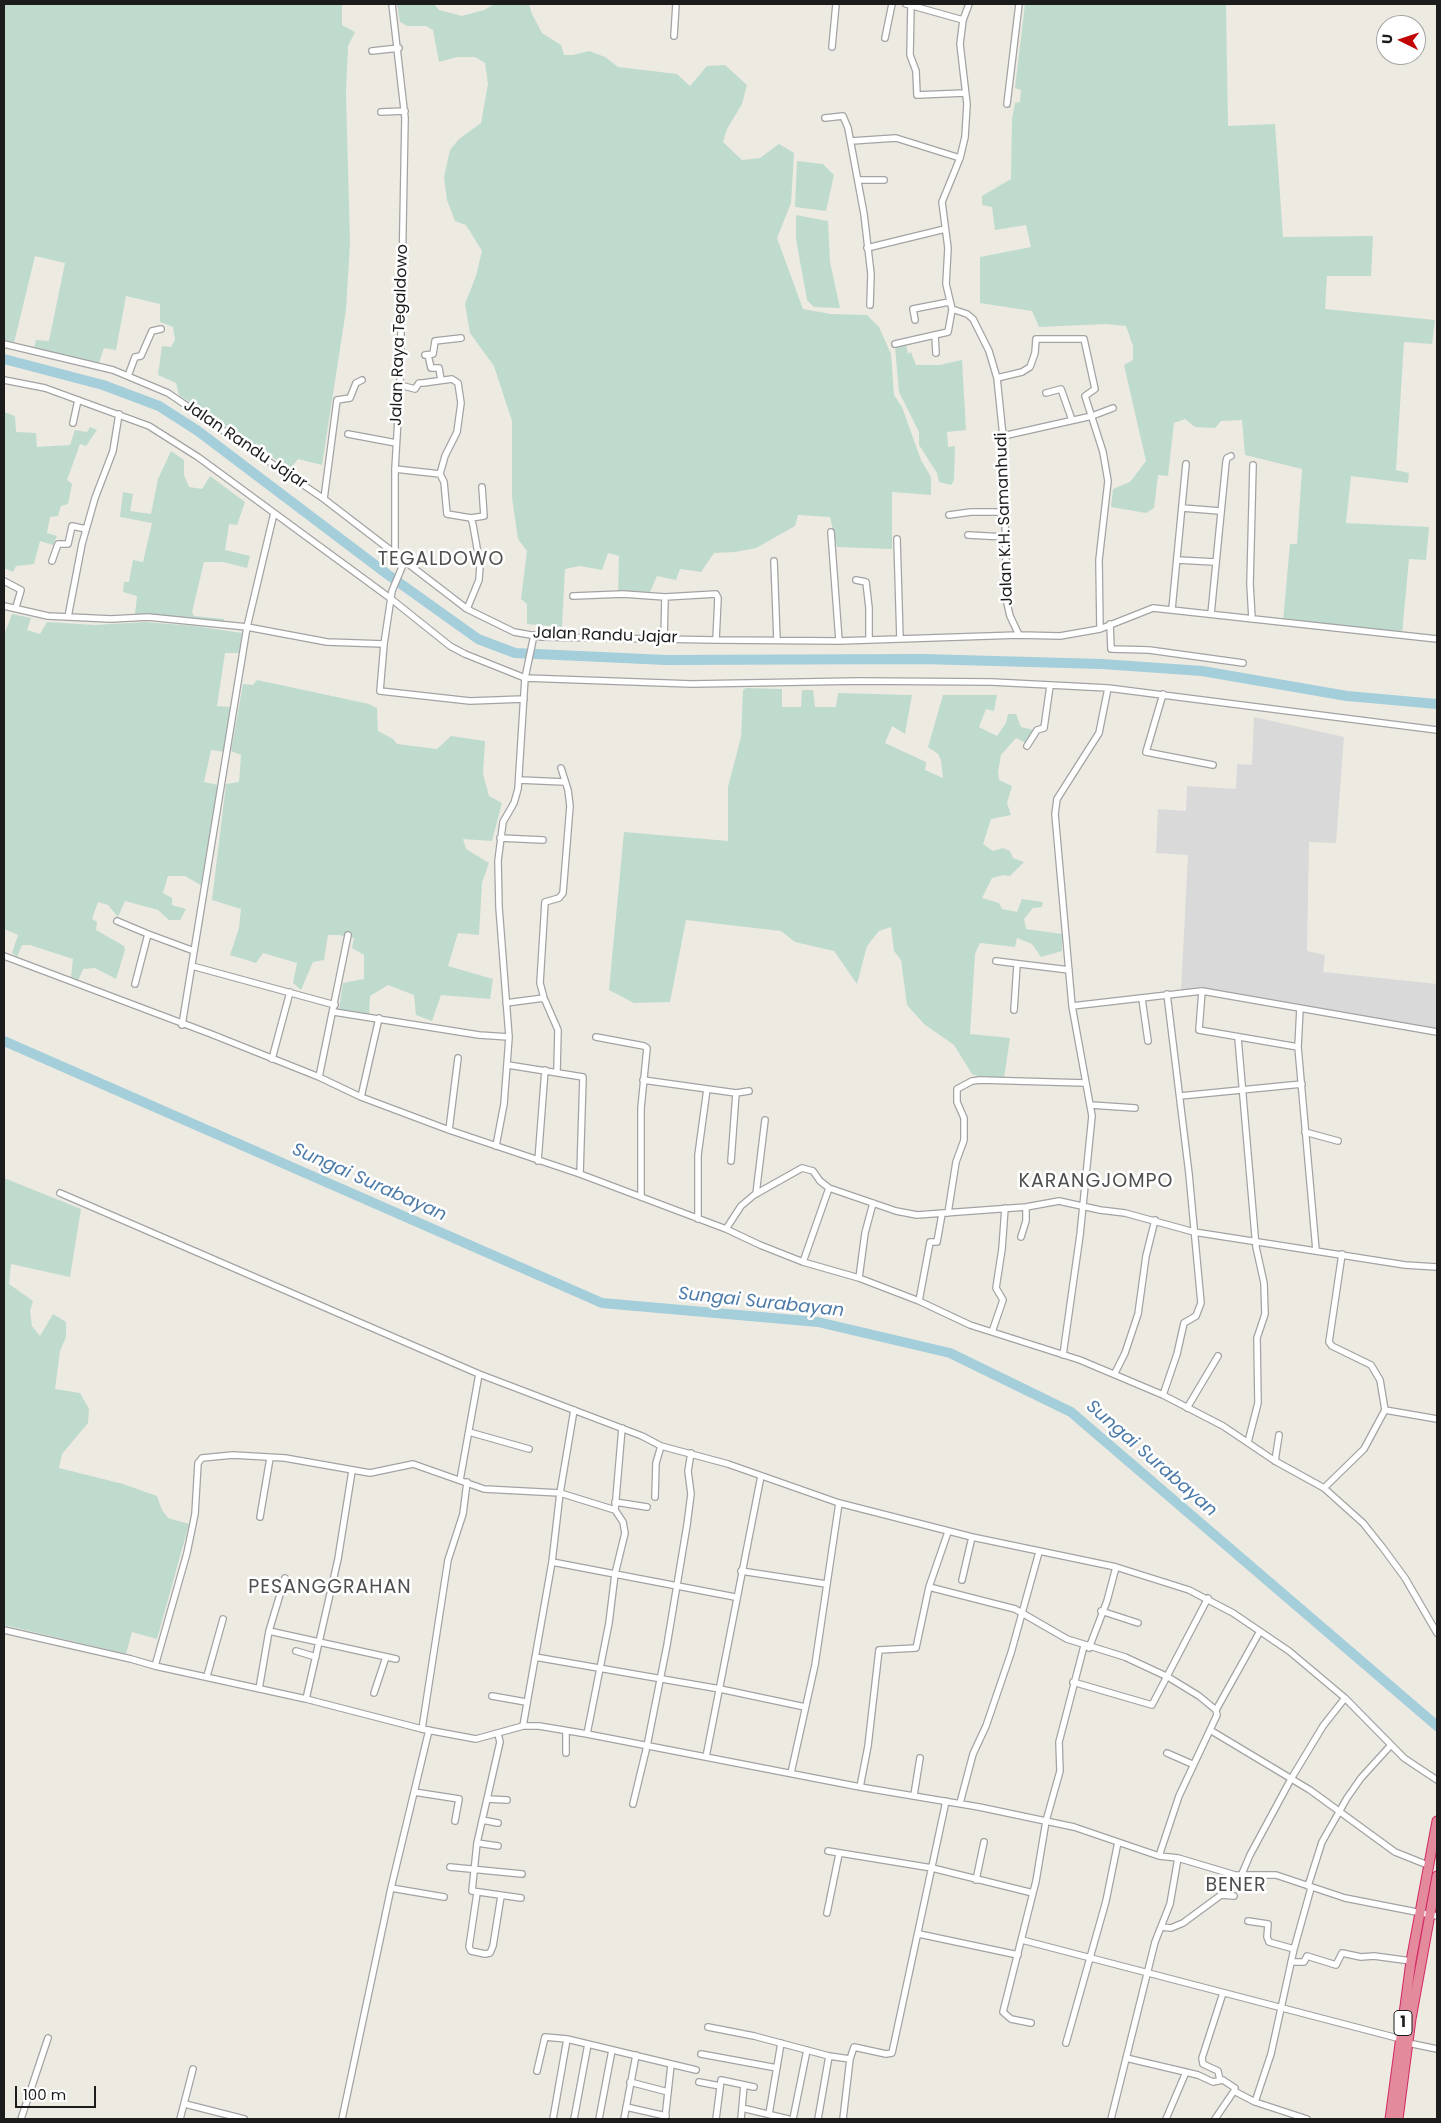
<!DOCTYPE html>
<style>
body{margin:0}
#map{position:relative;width:1441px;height:2123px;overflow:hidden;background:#edeae2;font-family:Poppins,sans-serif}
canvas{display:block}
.frame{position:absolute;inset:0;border:5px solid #1c1c1c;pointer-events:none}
.north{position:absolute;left:1376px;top:15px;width:50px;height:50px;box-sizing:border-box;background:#fff;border:1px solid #a4a4a4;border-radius:50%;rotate:274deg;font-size:14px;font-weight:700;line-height:20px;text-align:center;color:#1c1c1c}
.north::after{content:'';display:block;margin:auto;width:18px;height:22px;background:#c20606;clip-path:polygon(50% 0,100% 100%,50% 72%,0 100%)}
.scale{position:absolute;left:15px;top:2086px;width:81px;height:22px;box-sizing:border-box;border:2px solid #1c1c1c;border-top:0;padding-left:6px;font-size:15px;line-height:18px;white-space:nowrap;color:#1c1c1c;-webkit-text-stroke:4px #fff;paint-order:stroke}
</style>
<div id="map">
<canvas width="1441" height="2123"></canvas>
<div class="frame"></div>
<div class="north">U</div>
<div class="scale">100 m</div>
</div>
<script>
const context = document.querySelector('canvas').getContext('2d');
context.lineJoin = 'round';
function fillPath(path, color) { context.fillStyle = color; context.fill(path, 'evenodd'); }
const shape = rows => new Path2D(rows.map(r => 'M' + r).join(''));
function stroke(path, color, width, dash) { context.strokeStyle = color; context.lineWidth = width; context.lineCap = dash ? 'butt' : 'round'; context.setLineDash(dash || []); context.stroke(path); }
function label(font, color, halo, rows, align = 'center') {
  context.font = font + ' Poppins,sans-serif'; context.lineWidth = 5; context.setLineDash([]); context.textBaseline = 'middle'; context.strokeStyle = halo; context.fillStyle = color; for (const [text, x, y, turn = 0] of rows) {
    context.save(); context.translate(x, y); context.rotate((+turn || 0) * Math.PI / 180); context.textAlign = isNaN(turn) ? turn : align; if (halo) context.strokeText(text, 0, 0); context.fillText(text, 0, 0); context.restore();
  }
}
fillPath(shape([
 [1254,717,1344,737,1336,843,1309,842,1307,951,1325,955,1323,972,1437,984,1437,1030,1206,989,1181,991,1188,855,1156,853,1158,809,1186,811,1187,786,1236,789,1237,764,1252,765]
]), '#dad9d9');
fillPath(shape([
 [4,4,342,4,342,25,355,32,348,46,346,94,350,243,346,310,322,465,298,459,290,469,179,395,176,383,158,375,162,346,171,347,175,340,173,327,160,322,160,304,126,296,116,350,104,348,99,363,34,348,36,340,49,341,65,263,35,256,14,343,4,340],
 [397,4,434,4,439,10,462,16,484,10,495,4,529,4,532,14,542,33,561,45,564,55,573,55,589,51,605,57,618,67,677,74,690,86,707,66,725,65,747,85,742,104,727,129,723,142,742,160,760,158,779,144,794,153,791,203,777,238,803,309,831,314,867,315,879,327,891,354,894,395,902,407,921,460,931,477,931,495,892,492,892,549,837,547,830,517,798,515,795,526,756,548,735,552,714,553,701,572,680,569,676,580,657,576,650,592,618,591,619,556,608,553,602,570,580,566,565,569,562,627,527,624,527,604,521,599,527,551,518,539,512,498,512,421,494,366,470,333,465,304,476,276,482,251,466,225,455,221,447,200,444,177,450,150,459,139,481,123,488,84,485,63,475,57,457,57,439,62,433,30,426,26,407,26,400,22],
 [1025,4,1226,4,1228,126,1275,124,1283,237,1373,236,1371,276,1327,276,1325,309,1435,320,1432,344,1404,342,1396,470,1409,473,1408,483,1351,476,1346,523,1429,527,1426,560,1409,559,1402,634,1283,620,1290,544,1297,544,1302,469,1245,455,1242,420,1221,421,1215,428,1195,427,1185,419,1174,423,1168,476,1158,475,1154,508,1146,513,1111,507,1113,489,1130,482,1146,461,1124,365,1133,360,1133,346,1126,326,1106,324,1039,327,1032,311,980,303,980,257,1031,247,1026,225,995,230,992,207,982,205,982,196,1011,179,1012,119,1015,103,1020,102,1021,90,1015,88],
 [797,161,823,164,834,175,826,211,795,207],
 [796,215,828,221,830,262,840,308,814,307,807,300,796,239],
 [906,344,908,354,911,352,916,365,939,365,962,360,966,430,947,432,948,447,955,446,954,480,951,485,939,482,937,473,919,445,919,432,899,392,895,347],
 [4,412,15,416,16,432,36,433,37,447,70,445,75,430,87,432,90,427,97,430,86,446,80,444,67,480,72,484,68,504,61,506,58,516,50,517,47,533,57,536,53,545,40,541,34,564,16,566,13,572,4,568],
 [171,451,184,460,184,475,189,487,202,489,210,476,245,502,237,525,229,524,225,550,250,556,247,568,223,562,204,562,192,612,194,616,224,619,223,624,135,614,137,596,123,592,124,582,129,582,133,560,143,562,152,523,120,517,123,492,133,494,130,511,151,514,158,479],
 [12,614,31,618,27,630,40,634,47,622,95,625,145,622,195,626,242,633,239,653,225,653,217,706,230,707,225,752,211,750,204,782,218,785,202,886,185,876,168,876,163,893,172,898,172,905,186,909,180,920,169,920,158,910,125,901,118,917,108,905,98,902,92,919,97,922,96,930,124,946,125,950,116,979,95,968,83,969,78,981,71,977,73,959,30,945,22,945,17,957,12,953,18,935,4,929,4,635],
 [257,680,369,704,377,708,378,731,393,739,397,744,437,749,451,736,485,741,483,774,489,796,502,803,492,841,463,839,466,849,489,863,482,883,479,935,458,933,448,966,493,979,490,999,441,995,432,1021,416,1015,414,995,388,985,370,996,369,1014,339,1009,343,983,364,979,364,955,352,948,354,938,339,935,328,935,324,960,313,962,301,990,293,983,297,963,263,953,256,963,230,955,239,928,241,909,212,900,226,784,239,782,241,755,231,751,243,684,253,685],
 [746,688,782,689,782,707,801,707,802,690,813,690,815,707,836,707,838,693,912,695,905,734,892,726,885,743,926,762,925,770,943,778,941,760,938,754,928,747,943,695,997,695,994,711,986,709,979,727,997,736,1006,723,1008,714,1016,714,1021,727,1034,730,1026,743,1016,738,1001,755,998,772,999,780,1012,786,1007,803,1011,815,991,819,983,844,993,851,1003,848,1010,851,1013,858,1024,862,1010,876,1004,875,992,878,982,898,999,903,1002,909,1017,912,1022,899,1043,902,1042,907,1033,908,1024,919,1026,929,1062,934,1062,951,1041,957,1032,944,1017,938,1015,947,980,943,975,954,970,1034,1010,1038,1004,1078,979,1077,972,1074,954,1045,924,1024,907,1005,901,960,894,951,891,927,879,931,867,946,857,984,834,951,795,942,781,931,686,920,670,1002,634,1003,609,990,624,832,728,841,728,787,741,737,743,690],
 [4,1178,81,1209,70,1277,11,1264,9,1284,33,1301,30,1311,32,1326,40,1336,53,1314,66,1322,66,1337,60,1351,55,1389,80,1393,89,1409,88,1423,62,1454,59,1468,123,1484,157,1496,162,1510,168,1518,189,1524,157,1639,132,1632,126,1654,4,1625]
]), '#bfdbce');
stroke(shape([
 [4,359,103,385,159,406,198,431,387,574,478,639,515,653,666,660,923,659,1102,664,1202,671,1347,696,1437,704],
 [4,1041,602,1303,818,1322,950,1353,1071,1412,1437,1726]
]), '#a3ceda', 10);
const minor = shape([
 [392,4,405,118,400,385,395,469,395,551],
 [906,4,963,20],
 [969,4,963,20,960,44,967,104,965,137,960,158,942,202,948,248,946,284,952,309,967,314,973,319,989,351,997,378,1003,436,1007,603,1010,616,1019,635],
 [911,5,910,55,916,71,917,95,965,93],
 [674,36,676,4],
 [885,38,892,4],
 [832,47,836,4],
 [372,51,399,48],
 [1007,104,1019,4],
 [381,112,405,111],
 [825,118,843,116,848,128,864,214,871,274,870,305],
 [851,141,896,138,960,158],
 [858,180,884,180],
 [867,248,945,229],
 [915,320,913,309,949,302],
 [935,336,936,353],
 [4,344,113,370,168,393,324,499,467,609,514,632,542,637,716,640,839,641,1019,635,1060,636,1100,629,1153,608,1437,639],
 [895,344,948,332,952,310],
 [425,355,433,354,435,341,461,338],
 [428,355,431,368,439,368,441,380],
 [128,376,135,357,141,356,152,331,161,329],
 [997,378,1022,372,1030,367,1035,353,1036,339,1084,339,1095,389,1085,396,1103,452,1108,481,1099,560,1100,629],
 [4,380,45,388,149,426,198,457,390,598,450,646,465,654,525,678,692,684,859,681,992,682,1108,688,1437,730],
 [400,385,415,389,419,383,423,383,452,379,458,383,461,403,457,432,445,456,440,474,444,482,447,514,471,518,473,525,480,565,479,580,467,609],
 [1046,393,1061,389,1072,420],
 [73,423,78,400],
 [348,434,396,443],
 [1003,436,1092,416,1113,408],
 [395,469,440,474],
 [324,499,337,400,350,398,356,383,362,380],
 [1182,508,1220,511],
 [949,515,971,512,1003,512],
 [471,518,484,516,482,487],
 [831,532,839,641],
 [968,535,1005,537],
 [897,539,900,639],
 [1177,560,1215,562],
 [52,561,58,544,68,544,72,526,86,529],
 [774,561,777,640],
 [856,580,866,582,869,608,869,639],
 [4,581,21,590,16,607],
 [573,596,623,594,665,597,716,594,718,598,716,640],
 [4,606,48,616,111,619,148,617,247,627,327,642,384,644,392,591,405,560],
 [1172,609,1186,464],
 [1211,614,1226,462,1227,458,1231,456],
 [68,617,82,544,95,498,113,451,119,414],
 [1252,619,1250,584,1253,465],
 [1110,624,1111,649,1149,650,1243,663],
 [664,640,665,597],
 [384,644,380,691,470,701,524,699],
 [1163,694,1146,752,1213,765],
 [1027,746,1037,730,1044,728,1050,686],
 [519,780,565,782],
 [500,838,543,840],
 [117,921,148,934],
 [4,956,211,1034,319,1077,361,1097,449,1130,580,1174,726,1229,760,1245,803,1262,859,1278,919,1301,970,1325,1080,1360,1163,1395,1223,1426,1275,1461,1324,1488,1363,1523,1383,1548,1405,1578,1437,1633],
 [996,961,1069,970],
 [192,966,335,1005],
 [135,984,148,934,194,951],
 [1202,991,1199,1030,1298,1047],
 [1142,999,1148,1041],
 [506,1003,544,998],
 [1072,1006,1202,991,1437,1032],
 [1300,1008,1298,1047,1316,1250],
 [1014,1010,1017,965],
 [334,1012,479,1035,509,1037],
 [182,1025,247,627,274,513],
 [596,1037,644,1046,647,1048,641,1108,641,1197],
 [1238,1038,1256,1247,1264,1283,1265,1314,1257,1338,1258,1403,1248,1442],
 [272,1059,290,992],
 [508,1065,583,1077,580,1174],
 [557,1071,558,1030,544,998,540,983,545,902,559,898,563,893,570,806,568,790,561,768],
 [319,1077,348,935],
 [643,1080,736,1093,749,1091],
 [1180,1096,1302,1084],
 [361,1097,379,1018],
 [1091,1105,1135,1108],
 [449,1130,458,1058],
 [1305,1132,1338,1141],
 [496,1146,504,1104,509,1037,499,907,498,861,503,822,514,803,518,789,525,678,534,635],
 [538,1161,545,1070],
 [731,1161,736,1093],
 [60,1193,479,1374,642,1436,661,1446,728,1464,839,1503,972,1537,1116,1567,1189,1590,1233,1613,1289,1651,1345,1698,1404,1758,1437,1780],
 [756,1194,765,1120],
 [948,1213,956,1162,964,1140,964,1118,957,1102,957,1089,972,1081,980,1080,1085,1083],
 [698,1219,698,1155,707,1089],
 [726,1229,741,1206,754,1195,802,1168,813,1171,820,1181,829,1188,896,1211,917,1215,1026,1207,1059,1201,1100,1210,1125,1213,1194,1232,1405,1265,1437,1267],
 [1021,1237,1026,1221,1026,1207],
 [1342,1254,1329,1342,1332,1346,1371,1365,1380,1380,1385,1410],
 [803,1262,829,1188],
 [859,1278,865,1233,873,1203],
 [919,1301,930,1242,937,1242,942,1214],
 [992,1332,1003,1300,996,1288,1002,1249,1005,1208],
 [1063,1355,1080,1235,1092,1116,1072,1006,1055,814,1057,799,1099,733,1108,688],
 [1115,1373,1125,1353,1138,1314,1146,1256,1155,1220],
 [1163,1395,1177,1354,1184,1323,1196,1316,1201,1303,1189,1174,1167,994],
 [1187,1408,1218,1356],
 [469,1432,529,1449],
 [1275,1461,1279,1435],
 [460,1480,479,1374],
 [1324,1488,1364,1449,1385,1410,1437,1419],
 [655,1497,656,1463,661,1446],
 [615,1502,647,1507],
 [260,1517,270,1458],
 [552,1562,735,1597],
 [741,1571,826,1584],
 [962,1580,972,1537],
 [929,1587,1015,1609,1067,1639,1125,1657,1168,1677,1199,1696,1216,1710,1217,1715,1179,1796,1159,1856],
 [1101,1611,1138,1623],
 [4,1630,131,1659,155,1666,306,1699,422,1729,476,1739,523,1726,539,1726,587,1734,860,1787,979,1807,1074,1827,1159,1856,1178,1858,1235,1875,1276,1875,1345,1898,1437,1916],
 [269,1631,396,1659],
 [1089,1648,1107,1601,1116,1567],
 [296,1651,316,1657],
 [535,1657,720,1689,805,1707],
 [155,1666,187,1553,195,1514,198,1463,202,1458,233,1455,285,1458,370,1473,413,1464,484,1489,560,1493,615,1510],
 [207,1676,223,1619],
 [1073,1682,1152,1705,1208,1598],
 [259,1689,269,1631,285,1578],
 [374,1693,386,1657],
 [492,1696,526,1702],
 [306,1699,338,1559,352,1471],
 [1216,1710,1259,1633],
 [523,1726,552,1562,560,1493,574,1410],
 [422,1729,448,1560,463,1514,467,1482],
 [1210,1730,1310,1790,1395,1852,1430,1866],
 [566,1731,566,1753],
 [498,1734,500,1742,477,1843,472,1891,521,1898],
 [587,1734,609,1623,615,1574,625,1533,623,1522,615,1510,622,1428],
 [1167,1753,1192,1764],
 [706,1757,761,1476],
 [791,1773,815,1665,839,1503],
 [860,1787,868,1746,879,1650,916,1648,929,1587,948,1532],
 [414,1792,459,1799,455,1821],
 [914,1795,920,1758],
 [487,1799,507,1800],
 [960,1803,973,1754,986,1726,1011,1653,1039,1552],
 [633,1804,647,1746,667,1645,687,1525,691,1494,688,1471,691,1453],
 [482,1820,498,1823],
 [477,1843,498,1846],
 [828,1851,932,1868,1033,1893],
 [450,1867,522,1874],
 [1241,1876,1250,1855,1291,1779,1323,1726,1345,1698],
 [976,1880,984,1842],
 [1308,1886,1322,1842,1347,1798,1361,1778,1391,1745],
 [391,1888,444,1897],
 [477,1893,469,1947,471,1951,485,1954,490,1953,493,1946,501,1896],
 [827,1913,839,1854],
 [1248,1921,1268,1924,1267,1937,1269,1942,1294,1949],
 [1161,1927,1171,1928,1183,1923,1221,1895,1234,1896],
 [919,1934,1018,1955],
 [1022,1940,1401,2039],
 [1291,1962,1304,1962,1307,1956,1336,1965,1342,1953,1361,1957,1374,1956,1411,1961],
 [1031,2023,1011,2019,1003,2012,1036,1881,1046,1821,1060,1771,1059,1742,1084,1646],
 [708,2027,754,2036,829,2056],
 [1066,2043,1106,1901,1118,1842],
 [1408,2043,1437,2049],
 [701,2054,777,2068],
 [1126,2058,1198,2075,1213,2082,1223,2080,1235,2088,1234,2091],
 [850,2059,854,2047,886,2054,892,2053,946,1801],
 [537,2071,545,2037,567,2039,696,2070],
 [1220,2080,1218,2071,1203,2064,1202,2058,1223,1993],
 [630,2082,668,2092],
 [699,2082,720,2086],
 [1255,2102,1271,2054,1294,1949,1311,1888],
 [185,2104,244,2119],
 [626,2107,666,2116],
 [742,2108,788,2119],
 [769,2114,781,2043],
 [21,2119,48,2038],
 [180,2119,193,2069],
 [342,2119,391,1888,429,1730],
 [553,2119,567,2039],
 [574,2119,588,2044],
 [599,2119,612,2050],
 [624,2119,636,2055],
 [665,2119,671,2065],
 [716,2119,721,2080,754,2087],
 [741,2119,744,2085],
 [793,2119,807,2050],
 [818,2119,829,2056,850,2059,843,2119],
 [1111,2119,1155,1942,1170,1904,1178,1858],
 [1166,2119,1186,2072],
 [1215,2119,1234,2091,1255,2102,1307,2119]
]);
const highway = shape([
 [1390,2119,1411,1961,1437,1821],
 [1398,2119,1411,2019,1437,1876]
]);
stroke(minor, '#a3a3a3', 8);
stroke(highway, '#d22963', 11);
stroke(minor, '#fff', 5.5);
stroke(highway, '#e38b9c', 9);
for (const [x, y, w] of [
 [1403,2023,18]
]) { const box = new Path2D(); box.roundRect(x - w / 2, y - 12.5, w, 25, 4); context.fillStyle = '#fff'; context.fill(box); stroke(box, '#1c1c1c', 1); }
label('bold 15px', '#1c1c1c', null, [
 ["1",1403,2023]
]);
label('16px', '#1c1c1c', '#fff', [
 ["Jalan Raya Tegaldowo",400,335,-88],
 ["Jalan Randu Jajar",245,445,34],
 ["Jalan K.H. Samanhudi",1005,519,-92],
 ["Jalan Randu Jajar",605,636,2]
]);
label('italic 18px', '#4c7aa8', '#fff', [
 ["Sungai Surabayan",369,1183,24],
 ["Sungai Surabayan",761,1303,6],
 ["Sungai Surabayan",1151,1459,41]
]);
context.letterSpacing = '1px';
label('19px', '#4f4f4f', '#fff', [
 ["TEGALDOWO",441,560],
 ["KARANGJOMPO",1096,1182],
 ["PESANGGRAHAN",330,1588],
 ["BENER",1236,1886]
]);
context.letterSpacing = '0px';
</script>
